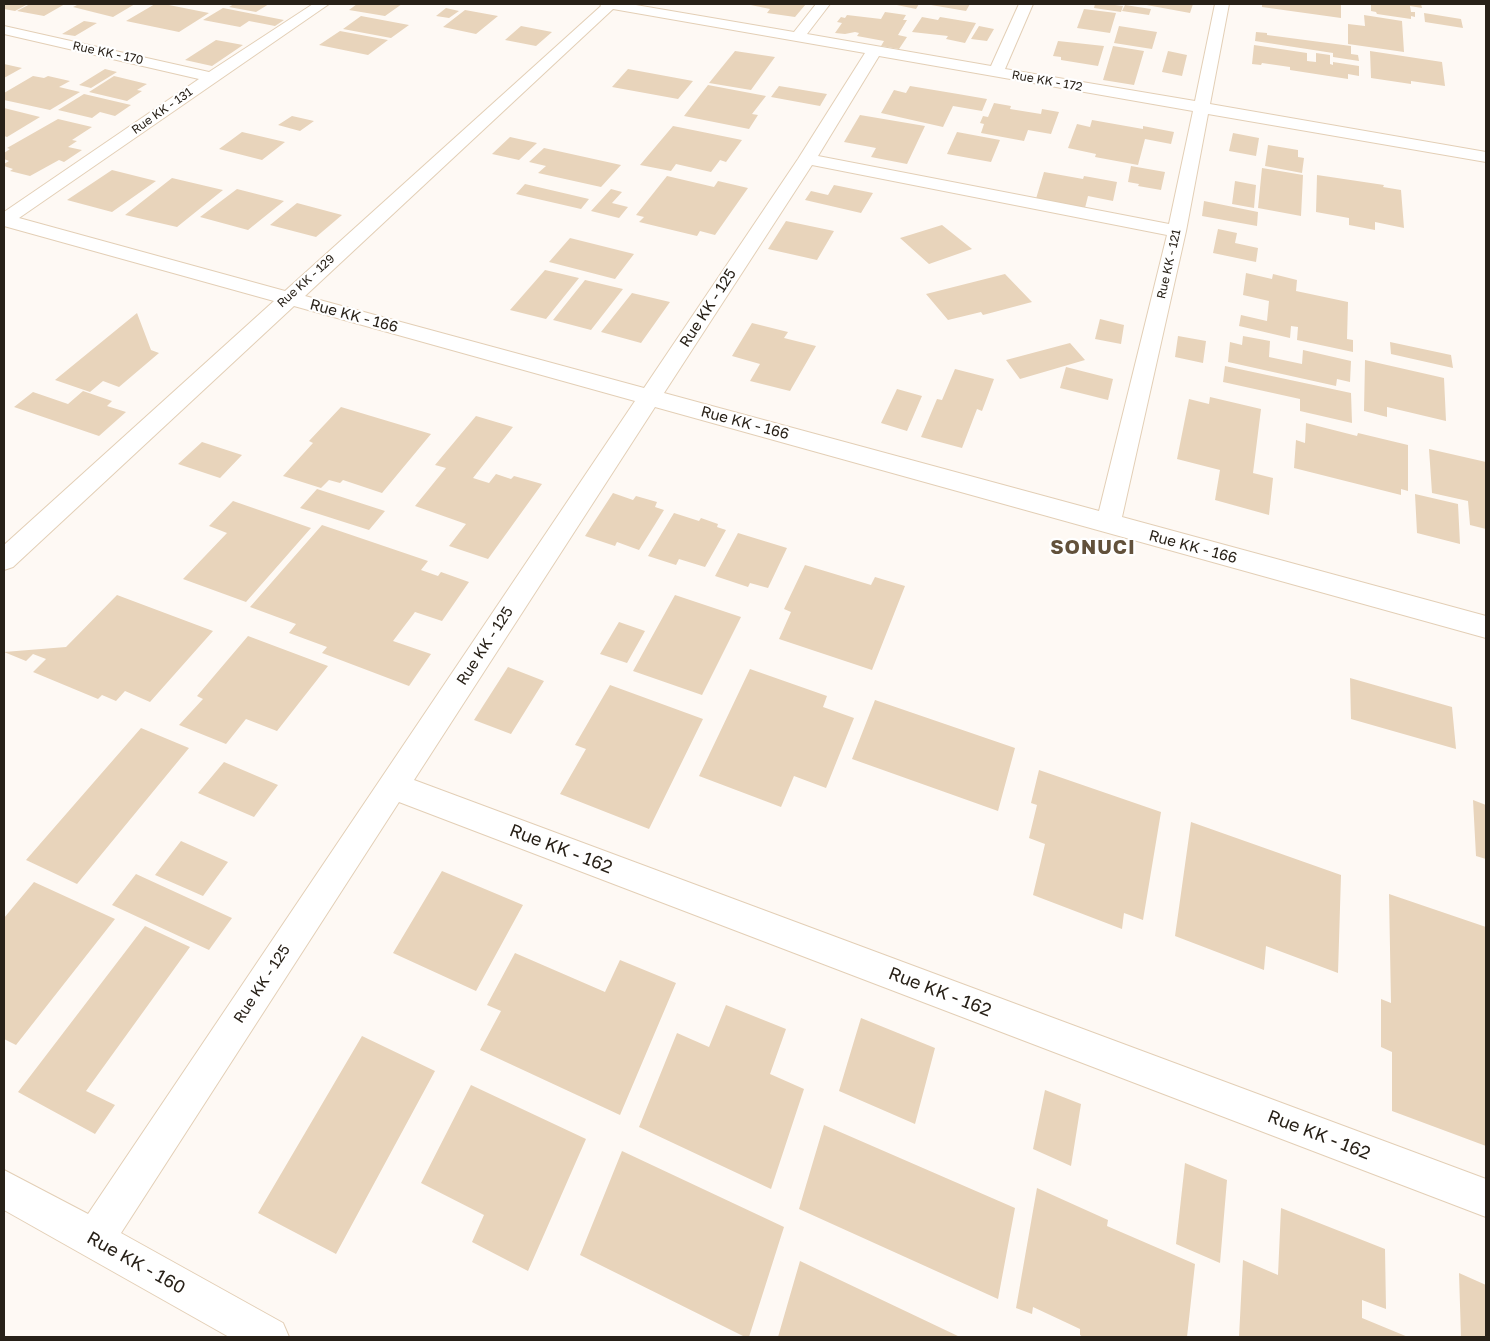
<!DOCTYPE html>
<style>
body{margin:0}
#map{position:relative;width:1490px;height:1341px;overflow:hidden;background:#fef9f4;font-family:"Golos Text",sans-serif}
canvas{display:block}
.frame{position:absolute;inset:0;border:5px solid #282118;pointer-events:none}
</style>
<div id="map">
<canvas width="1490" height="1341"></canvas>
<div class="frame"></div>
</div>
<script>
const context = document.querySelector('canvas').getContext('2d');
context.lineJoin = 'round';
function fillPath(path, color) { context.fillStyle = color; context.fill(path, 'evenodd'); }
const shape = rows => new Path2D(rows.map(r => 'M' + r).join(''));
function stroke(path, color, width, dash) { context.strokeStyle = color; context.lineWidth = width; context.lineCap = dash ? 'butt' : 'round'; context.setLineDash(dash || []); context.stroke(path); }
function label(font, color, halo, rows, align = 'center') {
  context.font = font + ' "Golos Text",sans-serif'; context.lineWidth = 4.5; context.setLineDash([]); context.textBaseline = 'middle'; context.strokeStyle = halo; context.fillStyle = color; for (const [text, x, y, turn = 0] of rows) {
    context.save(); context.translate(x, y); context.rotate((+turn || 0) * Math.PI / 180); context.textAlign = isNaN(turn) ? turn : align; if (halo) context.strokeText(text, 0, 0); context.fillText(text, 0, 0); context.restore();
  }
}
fillPath(shape([
 [4,4,28,4,15,11,4,9],
 [30,4,65,4,44,16,17,11],
 [79,4,135,4,113,17,73,7],
 [155,4,164,4,209,13,179,32,126,21],
 [234,4,269,4,256,12,229,7],
 [357,4,402,4,385,16,349,10],
 [746,4,806,4,795,17,767,13,770,9],
 [892,4,919,4,916,9],
 [932,4,970,4,966,11,931,5],
 [1095,4,1107,4,1123,6,1121,12,1094,8],
 [1141,4,1193,4,1190,13],
 [1262,4,1341,4,1341,18,1262,7],
 [1371,4,1421,4,1422,8,1410,6,1411,12,1415,12,1415,17,1411,16,1411,19,1377,14,1376,12,1371,11],
 [1125,5,1151,9,1149,15,1122,11],
 [223,8,284,20,275,26,249,21,240,27,203,20],
 [446,8,459,11,449,18,436,16],
 [1084,9,1116,13,1110,33,1077,28],
 [465,10,498,16,476,34,443,27],
 [885,12,906,15,903,20,907,20,898,35,907,37,899,49,881,46,884,41,857,36,859,33,855,32,845,34,835,33,842,23,837,22,841,17,845,18,847,15,881,19],
 [1424,13,1461,19,1463,28,1425,22],
 [1364,15,1402,21,1404,52,1348,44,1348,24,1365,26],
 [361,16,409,25,391,38,343,29],
 [922,17,938,20,940,17,976,23,965,43,946,39,948,36,912,32],
 [84,21,97,23,75,36,62,34],
 [521,26,552,32,536,46,505,40],
 [979,26,994,29,987,41,971,39],
 [1119,26,1157,32,1152,49,1114,43],
 [340,31,388,40,368,55,319,45],
 [1256,32,1267,33,1267,35,1351,46,1351,54,1358,55,1359,61,1333,57,1333,53,1255,41],
 [216,40,243,45,212,66,185,60],
 [1058,41,1104,46,1098,66,1061,60,1061,57,1053,56],
 [1254,45,1307,53,1307,61,1316,62,1316,53,1330,55,1330,64,1333,65,1333,62,1359,66,1359,76,1348,74,1348,79,1290,70,1290,67,1262,63,1261,65,1252,64],
 [1113,46,1144,51,1134,85,1103,80],
 [735,51,775,57,751,90,709,83],
 [1168,51,1187,55,1182,76,1162,72],
 [1370,51,1442,62,1445,86,1411,81,1411,84,1371,78],
 [4,64,22,68,4,78],
 [105,69,117,72,91,88,79,85],
 [628,69,693,81,678,99,612,87],
 [33,76,44,78,48,76,70,81,59,87,80,92,50,110,4,100,4,93],
 [114,76,147,84,137,90,142,91,127,101,89,92],
 [708,85,766,96,752,114,758,115,749,129,684,116],
 [779,86,827,94,820,106,771,97],
 [910,86,958,94,987,99,982,111,953,106,943,127,881,113,894,90,906,93],
 [84,94,131,105,115,116,100,112,92,118,58,110],
 [994,103,1011,106,1010,109,1041,114,1042,109,1059,112,1051,134,1028,130,1024,141,981,133,984,124,980,123,983,116,988,117],
 [4,108,40,117,7,137,4,136],
 [860,115,925,126,907,164,871,157,876,148,844,142],
 [292,116,314,121,300,131,278,125],
 [58,119,92,127,72,140,77,141,68,147,82,150,64,162,59,160,30,176,10,171,13,169,4,166,4,164,9,161,4,159,4,153,10,149,7,148],
 [1092,120,1143,129,1143,126,1174,132,1171,144,1145,139,1138,165,1095,157,1096,154,1068,148,1077,124,1090,127],
 [673,126,742,140,726,162,720,160,711,172,676,164,671,171,640,165],
 [242,132,285,142,262,160,219,149],
 [957,132,1000,140,991,162,947,154],
 [1233,133,1259,138,1256,156,1229,151],
 [510,137,537,143,519,160,492,154],
 [1268,145,1298,150,1298,157,1304,158,1302,173,1265,166],
 [544,148,621,165,601,187,538,173,546,166,529,162],
 [1131,166,1165,172,1161,190,1138,186,1139,184,1128,182],
 [1262,168,1303,175,1301,216,1258,208],
 [112,170,156,181,112,212,67,200],
 [1044,172,1083,179,1084,176,1117,182,1113,201,1088,196,1084,212,1035,202],
 [1317,175,1384,185,1383,187,1401,190,1404,228,1375,222,1375,230,1349,225,1349,218,1316,212],
 [667,176,714,187,718,181,748,188,715,235,700,231,697,236,639,222,644,217,636,215],
 [172,178,223,190,177,227,125,215],
 [1235,181,1256,185,1254,208,1232,204],
 [525,184,589,199,581,209,516,194],
 [834,185,873,193,861,213,805,200,811,191,828,195],
 [237,189,284,201,248,230,200,217],
 [611,189,622,192,612,203,628,207,619,218,591,211],
 [1204,201,1258,212,1257,226,1202,216],
 [297,203,342,215,316,237,270,225],
 [786,221,834,231,817,260,768,249],
 [942,225,972,249,929,264,900,238],
 [1218,229,1237,233,1235,243,1258,248,1256,262,1213,253],
 [570,238,634,254,615,279,549,262],
 [545,270,579,278,546,319,510,310],
 [1246,273,1272,279,1273,274,1297,280,1296,291,1348,302,1347,339,1353,340,1353,352,1297,340,1298,327,1291,326,1290,338,1239,326,1241,315,1267,321,1269,301,1243,295],
 [1005,274,1032,302,983,315,981,312,948,320,926,294],
 [585,280,623,289,591,330,553,320],
 [632,293,670,302,641,343,601,332],
 [137,313,151,350,159,353,119,387,103,381,90,392,55,380],
 [1100,319,1124,325,1121,344,1095,339],
 [752,323,788,332,784,338,816,346,790,391,750,381,760,364,732,356],
 [1178,336,1206,341,1203,363,1175,357],
 [1243,336,1270,341,1269,357,1302,364,1303,350,1351,361,1350,382,1337,379,1336,386,1228,362,1230,342,1242,345],
 [1390,342,1451,355,1453,368,1391,354],
 [1070,343,1085,360,1020,379,1006,360],
 [1365,360,1444,378,1446,421,1387,407,1387,417,1364,411],
 [1225,366,1351,393,1352,423,1300,411,1300,399,1223,382],
 [1066,367,1113,379,1108,400,1060,388],
 [955,369,994,379,982,411,977,409,962,448,921,437,937,399,942,400],
 [897,389,922,396,907,431,881,423],
 [83,391,112,401,107,406,126,412,99,436,14,407,33,392,68,404],
 [1210,397,1261,409,1253,473,1273,478,1269,515,1215,500,1220,470,1177,459,1189,399,1209,404],
 [341,407,431,434,382,493,343,480,340,483,329,480,321,488,283,476,313,443,309,441],
 [476,416,513,427,473,478,489,483,496,474,511,479,514,476,542,484,488,559,449,546,466,524,415,506,446,468,435,465],
 [1306,423,1357,436,1358,433,1408,445,1408,491,1401,489,1401,495,1294,468,1296,440,1305,443],
 [202,442,242,455,220,478,178,464],
 [1429,449,1486,462,1486,529,1470,525,1468,501,1432,493],
 [317,489,385,511,369,530,300,508],
 [613,493,633,500,636,496,657,502,655,507,664,510,639,550,617,542,615,546,585,536],
 [1415,494,1458,504,1460,544,1417,533],
 [233,501,311,528,246,602,183,579,227,533,209,526],
 [674,513,699,521,701,518,718,524,717,527,726,530,705,567,679,559,676,565,648,556],
 [322,525,428,561,421,570,438,576,441,572,469,582,442,621,415,612,393,641,431,654,409,686,322,653,327,647,289,633,296,624,250,607],
 [738,533,787,548,768,588,750,583,748,587,715,576],
 [805,565,871,585,875,577,905,586,872,670,779,639,791,612,784,609],
 [117,595,213,631,150,702,125,691,116,701,102,695,98,699,33,672,46,659,33,654,26,661,4,652,66,647],
 [675,595,741,617,702,695,633,671],
 [619,622,645,631,627,663,600,654],
 [248,636,328,666,277,731,246,719,226,744,179,725,203,699,197,696],
 [508,667,544,681,511,734,474,720],
 [750,669,827,696,823,707,854,718,826,788,794,776,781,807,699,776],
 [1350,678,1452,707,1456,749,1351,719],
 [610,685,703,719,649,829,560,794,586,749,575,745],
 [875,700,1015,748,998,811,852,759],
 [141,728,189,748,77,884,26,860],
 [224,762,278,785,254,817,198,793],
 [1039,770,1161,812,1143,920,1124,913,1122,929,1033,895,1045,844,1029,838,1037,805,1031,803],
 [1473,800,1486,805,1486,859,1476,856],
 [1191,822,1341,875,1338,973,1266,946,1264,970,1175,936],
 [181,841,228,862,203,896,155,875],
 [442,871,523,905,476,991,393,953],
 [136,874,232,918,209,950,112,905],
 [34,882,115,919,16,1045,4,1039,4,918],
 [1389,894,1486,927,1486,1146,1392,1111,1392,1052,1381,1047,1381,999,1391,1003],
 [145,926,190,947,86,1091,115,1105,95,1134,18,1092],
 [515,953,605,992,620,960,676,983,620,1115,480,1050,501,1011,487,1005],
 [726,1005,786,1029,770,1074,804,1089,771,1189,639,1127,677,1033,709,1047],
 [861,1018,935,1048,915,1124,839,1091],
 [362,1036,435,1071,336,1254,258,1213],
 [471,1085,586,1139,528,1271,472,1242,484,1215,421,1183],
 [1045,1090,1081,1104,1071,1166,1033,1149],
 [824,1125,1015,1208,998,1299,799,1209],
 [622,1151,784,1227,749,1337,745,1337,580,1255],
 [1185,1163,1227,1180,1220,1263,1176,1244],
 [1037,1188,1108,1220,1107,1226,1195,1264,1187,1337,1083,1337,1080,1335,1080,1329,1033,1307,1032,1314,1016,1308],
 [1281,1208,1385,1249,1386,1309,1362,1300,1362,1318,1408,1337,1239,1337,1243,1260,1278,1275],
 [800,1261,960,1337,778,1337],
 [1459,1273,1486,1285,1486,1337,1461,1337]
]), '#e8d4bb');
const minor = shape([
 [313,4,329,4,19,218,285,291,601,6,600,4,630,4,794,32,816,4,830,4,807,34,991,66,1019,4,1033,4,1005,69,1195,101,1215,4,1229,4,1210,104,1486,152,1486,162,1208,114,1186,231,1122,517,1486,616,1486,638,655,407,414,780,1486,1179,1486,1217,399,802,121,1233,283,1323,289,1337,229,1337,4,1210,4,1170,88,1214,635,401,294,306,13,567,4,570,4,545,274,301,4,226,4,212,199,79,4,34,4,26,209,72,313,4],
 [613,9,865,53,798,159,644,388,305,296,613,9],
 [879,56,1193,111,1169,224,818,156,879,56],
 [812,165,1167,235,1099,511,664,393,812,165]
]);
stroke(minor, '#e3cfb6', 2);
fillPath(minor, '#fff');
label('12px', '#282118', '#fff', [
 ["Rue KK - 170",108,53,12],
 ["Rue KK - 172",1047,81,10],
 ["Rue KK - 131",162,111,-35],
 ["Rue KK - 121",1169,264,-77],
 ["Rue KK - 129",306,281,-42]
]);
label('15px', '#282118', '#fff', [
 ["Rue KK - 125",708,308,-57],
 ["Rue KK - 166",354,316,15],
 ["Rue KK - 166",745,423,15],
 ["Rue KK - 166",1193,547,15],
 ["Rue KK - 125",485,646,-57],
 ["Rue KK - 125",262,984,-57]
]);
label('18px', '#282118', '#fff', [
 ["Rue KK - 162",561,849,21],
 ["Rue KK - 162",940,992,21],
 ["Rue KK - 162",1319,1135,21],
 ["Rue KK - 160",136,1263,29]
]);
context.letterSpacing = '1px';
label('bold 20px', '#62513b', '#fff', [
 ["SONUCI",1093,548]
]);
context.letterSpacing = '0px';
</script>
